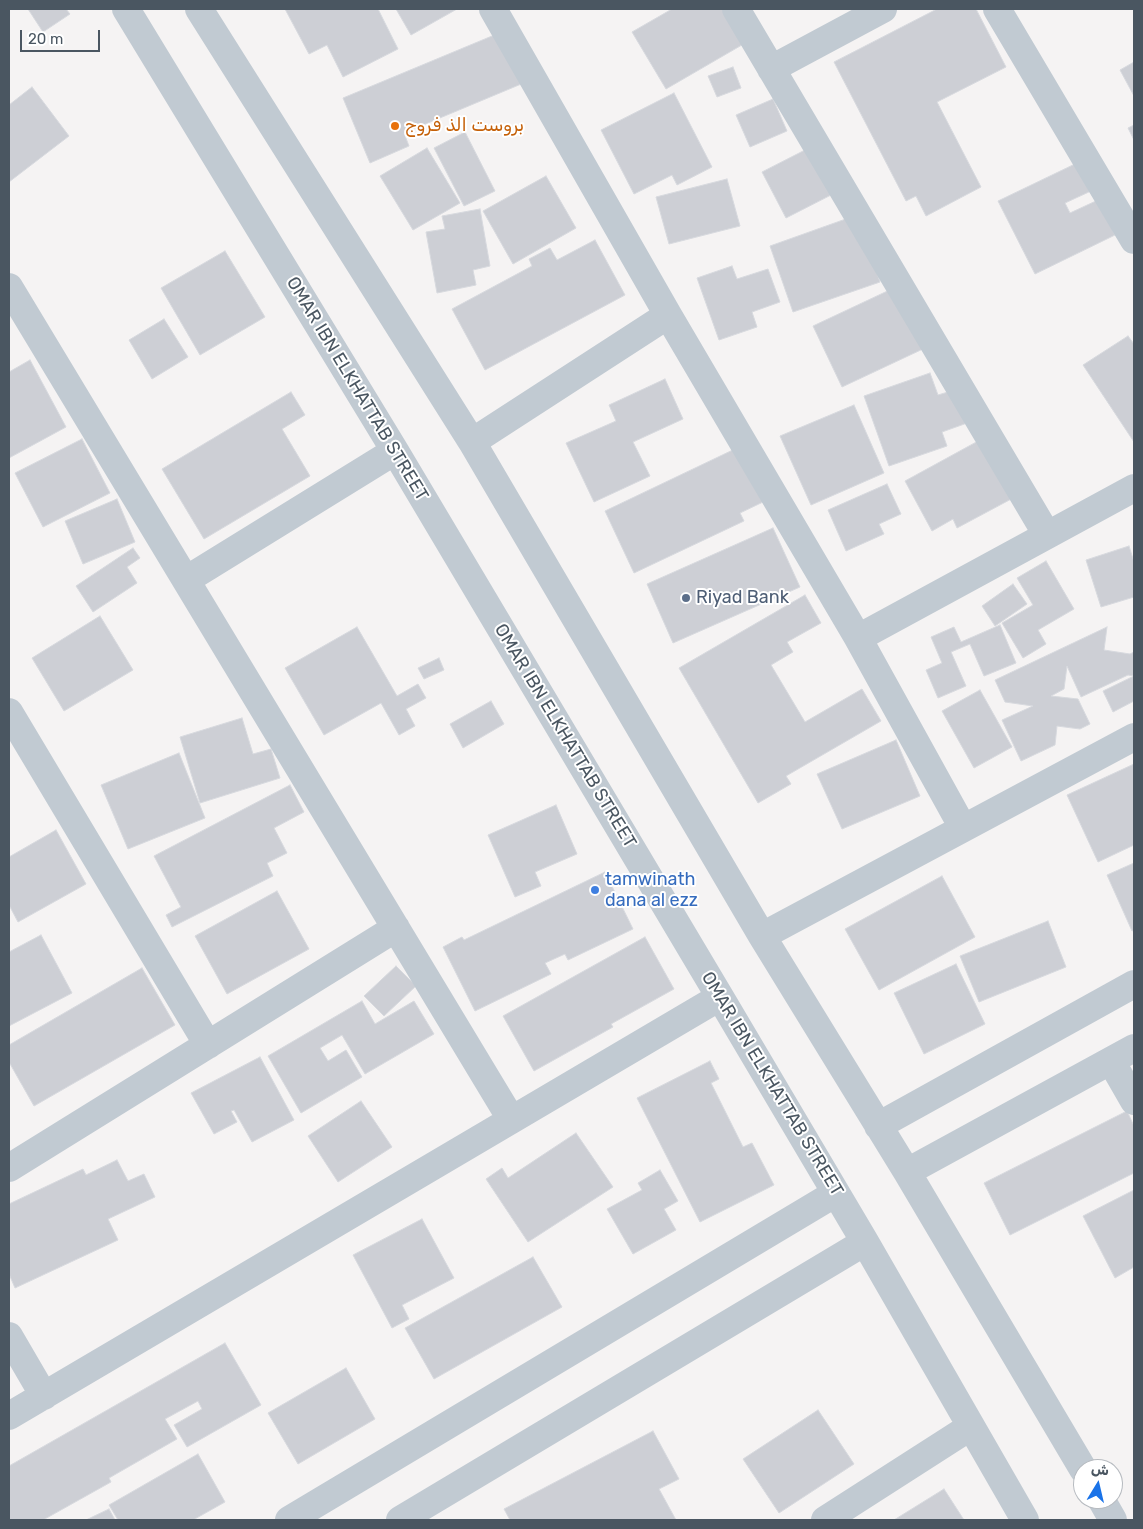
<!DOCTYPE html>
<meta charset="utf-8">
<style>
body{margin:0}
#map{position:relative;width:1143px;height:1529px;overflow:hidden;background:#f5f3f3;font-family:Rubik,Cairo,sans-serif}
canvas{display:block}
.frame{position:absolute;inset:0;border:10px solid #4a5661;pointer-events:none}
.north{position:absolute;left:1073px;top:1459px;width:50px;height:50px;box-sizing:border-box;background:#fff;border:1px solid #b7bbc0;border-radius:50%;rotate:9deg;font-size:14px;font-weight:700;line-height:20px;text-align:center;color:#4a5661}
.north::after{content:'';display:block;margin:auto;width:18px;height:22px;background:#1a73e8;clip-path:polygon(50% 0,100% 100%,50% 72%,0 100%)}
.scale{position:absolute;left:20px;top:30px;width:80px;height:22px;box-sizing:border-box;border:2px solid #4a5661;border-top:0;padding-left:6px;font-size:15px;line-height:18px;white-space:nowrap;color:#4a5661;-webkit-text-stroke:4px #fff;paint-order:stroke}
</style>
<div id="map">
<canvas width="1143" height="1529"></canvas>
<div class="frame"></div>
<div class="north">ش</div>
<div class="scale">20 m</div>
</div>
<script>
const context = document.querySelector('canvas').getContext('2d');
context.lineJoin = 'round';
function fillPath(path, color) { context.fillStyle = color; context.fill(path, 'evenodd'); }
const shape = rows => new Path2D(rows.map(r => 'M' + r).join(''));
function stroke(path, color, width, dash) { context.strokeStyle = color; context.lineWidth = width; context.lineCap = dash ? 'butt' : 'round'; context.setLineDash(dash || []); context.stroke(path); }
function label(font, color, halo, rows, align = 'center') {
  context.font = font + ' Rubik,Cairo,sans-serif'; context.lineWidth = 4; context.setLineDash([]); context.textBaseline = 'middle'; context.strokeStyle = halo; context.fillStyle = color; for (const [text, x, y, turn = 0] of rows) {
    context.save(); context.translate(x, y); context.rotate((+turn || 0) * Math.PI / 180); context.textAlign = isNaN(turn) ? turn : align; if (halo) context.strokeText(text, 0, 0); context.fillText(text, 0, 0); context.restore();
  }
}
const building = shape([
 [28,9,66,9,70,14,43,32,28,9],
 [285,9,378,9,398,49,343,77,327,45,309,54,285,9],
 [396,9,457,9,411,35,396,9],
 [672,9,728,9,747,42,666,89,632,32,672,9],
 [937,9,976,9,1006,67,937,102,981,187,926,216,916,196,906,201,834,62,937,9],
 [504,31,526,82,404,133,409,146,370,163,343,98,504,31],
 [1134,62,1134,96,1120,70,1134,62],
 [733,67,741,88,717,97,708,76,733,67],
 [32,87,69,136,9,182,9,105,32,87],
 [674,93,712,167,677,185,672,175,634,194,601,130,674,93],
 [773,99,787,131,750,147,736,115,773,99],
 [1134,125,1134,140,1128,128,1134,125],
 [465,132,495,191,464,206,434,148,465,132],
 [427,148,460,203,413,230,380,176,427,148],
 [807,149,831,195,786,218,762,172,807,149],
 [1077,163,1091,191,1065,203,1070,213,1098,200,1115,235,1035,274,998,201,1077,163],
 [546,176,576,228,513,264,483,211,546,176],
 [727,179,740,226,669,244,656,197,727,179],
 [480,209,490,266,473,270,476,285,437,293,426,232,445,229,442,216,480,209],
 [857,215,880,282,793,312,770,246,857,215],
 [595,240,625,295,485,370,452,309,532,266,529,259,550,248,557,260,595,240],
 [225,251,265,317,200,355,161,288,225,251],
 [732,266,737,279,768,269,780,302,752,312,757,327,719,340,697,278,732,266],
 [896,287,925,348,842,387,813,326,896,287],
 [164,319,188,357,152,379,129,340,164,319],
 [1128,336,1134,344,1134,442,1083,365,1128,336],
 [30,360,66,427,9,458,9,372,30,360],
 [930,373,938,395,958,389,970,422,942,432,947,446,889,466,864,396,930,373],
 [665,379,683,419,633,442,650,476,594,502,566,443,616,421,609,405,665,379],
 [291,392,305,415,282,429,310,476,204,539,162,469,291,392],
 [854,405,884,473,811,505,780,436,854,405],
 [82,439,110,493,43,527,15,473,82,439],
 [980,440,1015,497,957,528,953,519,932,531,905,481,980,440],
 [737,448,763,502,740,513,744,521,634,573,605,511,737,448],
 [887,484,901,514,879,524,884,534,846,551,828,510,887,484],
 [117,499,135,542,83,564,65,521,117,499],
 [773,528,800,587,673,643,647,584,773,528],
 [1129,546,1134,562,1134,597,1101,607,1086,560,1129,546],
 [133,548,140,558,127,567,137,583,93,612,76,586,133,548],
 [1046,561,1074,609,1038,630,1046,644,1023,658,1002,623,1033,605,1017,578,1046,561],
 [1013,584,1027,604,995,626,982,606,1013,584],
 [805,595,821,623,787,642,793,652,771,665,805,722,862,689,881,721,786,776,791,784,758,803,679,668,805,595],
 [100,616,133,670,64,711,32,658,100,616],
 [1000,625,1016,663,984,676,970,644,951,652,966,686,938,698,926,670,942,663,931,637,954,627,961,642,1000,625],
 [357,627,397,696,418,684,426,698,406,709,415,726,399,735,381,703,324,735,285,668,357,627],
 [1107,627,1104,650,1130,654,1134,652,1134,676,1128,675,1081,697,1067,666,1064,689,1051,696,1078,699,1090,724,1080,729,1057,726,1055,745,1021,761,1002,720,1033,706,1005,702,995,680,1107,627],
 [439,658,444,670,424,679,418,668,439,658],
 [1134,676,1134,701,1113,712,1103,691,1134,676],
 [980,690,1012,747,974,768,942,711,980,690],
 [491,701,504,724,463,748,450,724,491,701],
 [242,718,253,754,271,749,280,778,200,803,180,737,242,718],
 [896,740,920,796,842,829,817,774,896,740],
 [179,753,205,818,128,849,101,785,179,753],
 [1134,764,1134,845,1098,862,1067,795,1134,764],
 [290,785,304,812,274,828,287,853,267,863,273,876,172,927,166,915,181,907,154,856,290,785],
 [556,805,577,854,535,872,541,886,515,897,488,835,556,805],
 [56,830,86,884,18,922,9,905,9,857,56,830],
 [1134,863,1134,930,1132,931,1107,875,1134,863],
 [605,872,633,929,568,960,565,954,545,963,551,974,475,1011,443,947,462,937,464,940,605,872],
 [942,876,975,937,879,990,845,929,942,876],
 [277,891,309,949,227,994,195,936,277,891],
 [1048,921,1066,967,979,1002,960,956,1048,921],
 [41,935,72,993,9,1026,9,952,41,935],
 [645,937,674,989,611,1024,613,1027,534,1071,503,1016,645,937],
 [956,964,985,1024,924,1054,894,993,956,964],
 [396,966,416,986,384,1016,364,996,396,966],
 [142,968,175,1025,34,1106,9,1062,9,1045,142,968],
 [362,1001,375,1024,414,1001,434,1034,365,1074,342,1035,320,1048,328,1061,346,1050,362,1077,301,1113,268,1056,362,1001],
 [260,1057,294,1120,252,1142,234,1110,231,1111,237,1122,214,1134,191,1093,260,1057],
 [710,1061,719,1079,711,1083,743,1147,752,1143,774,1185,700,1222,637,1098,710,1061],
 [361,1101,392,1147,338,1182,308,1136,361,1101],
 [1127,1111,1134,1126,1134,1173,1010,1235,984,1183,1127,1111],
 [576,1133,613,1187,528,1242,486,1179,502,1168,508,1178,576,1133],
 [117,1160,128,1181,144,1174,155,1197,108,1219,118,1240,15,1288,9,1274,9,1204,83,1169,86,1175,117,1160],
 [660,1170,678,1201,664,1209,676,1230,633,1254,607,1209,642,1190,638,1183,660,1170],
 [1134,1190,1134,1267,1115,1278,1083,1216,1134,1190],
 [422,1219,454,1278,402,1305,409,1319,392,1328,353,1255,422,1219],
 [533,1257,562,1307,434,1379,405,1328,533,1257],
 [225,1343,261,1405,187,1447,174,1425,202,1409,198,1401,165,1419,177,1439,109,1478,111,1482,43,1520,9,1520,9,1466,225,1343],
 [346,1368,375,1419,298,1464,268,1413,346,1368],
 [818,1410,854,1464,779,1513,743,1459,818,1410],
 [653,1431,679,1479,659,1489,676,1520,510,1520,504,1509,653,1431],
 [198,1454,225,1502,193,1520,118,1520,109,1505,198,1454],
 [944,1489,964,1520,894,1520,944,1489],
 [109,1509,115,1520,86,1520,109,1509]
]);
fillPath(building, '#cdcfd5');
stroke(building, '#d7d9de', 1);
stroke(shape([
 [126,9,395,451,720,997,865,1242,1025,1520],
 [199,9,472,442,762,936,907,1172,1083,1469],
 [493,9,668,315,858,638,963,828],
 [736,9,1047,535],
 [997,9,1134,240],
 [771,69,883,9],
 [9,287,511,1119],
 [472,442,668,315],
 [186,580,395,451],
 [858,638,1134,488],
 [9,712,208,1045],
 [762,936,1134,737],
 [1111,1061,1134,1101],
 [878,1126,1134,984],
 [9,1168,396,928],
 [907,1172,1134,1048],
 [9,1336,44,1396],
 [9,1416,720,997],
 [1101,1499,1113,1520],
 [289,1520,836,1193],
 [400,1520,865,1242],
 [825,1520,970,1427]
]), '#c1cad2', 28);
for (const [x, y, r, color] of [
 [395,126,5,"#e8710a"],
 [686,598,5,"#5c6f8a"],
 [595,890,5,"#3f7fe0"]
]) { const dot = new Path2D(); dot.arc(x, y, r, 0, 2 * Math.PI); context.fillStyle = color; context.fill(dot); stroke(dot, '#fff', 2); }
label('18px', '#c56008', '#fff', [
 ["بروست الذ فروج",405,126]
], 'left');
label('18px', '#4a5661', '#fff', [
 ["OMAR IBN ELKHATTAB STREET",357,389,59],
 ["OMAR IBN ELKHATTAB STREET",565,736,59],
 ["OMAR IBN ELKHATTAB STREET",772,1084,59]
]);
label('18px', '#4e5e75', '#fff', [
 ["Riyad Bank",696,598]
], 'left');
label('18px', '#366cbe', '#fff', [
 ["tamwinath",605,880],
 ["dana al ezz",605,901]
], 'left');
</script>
